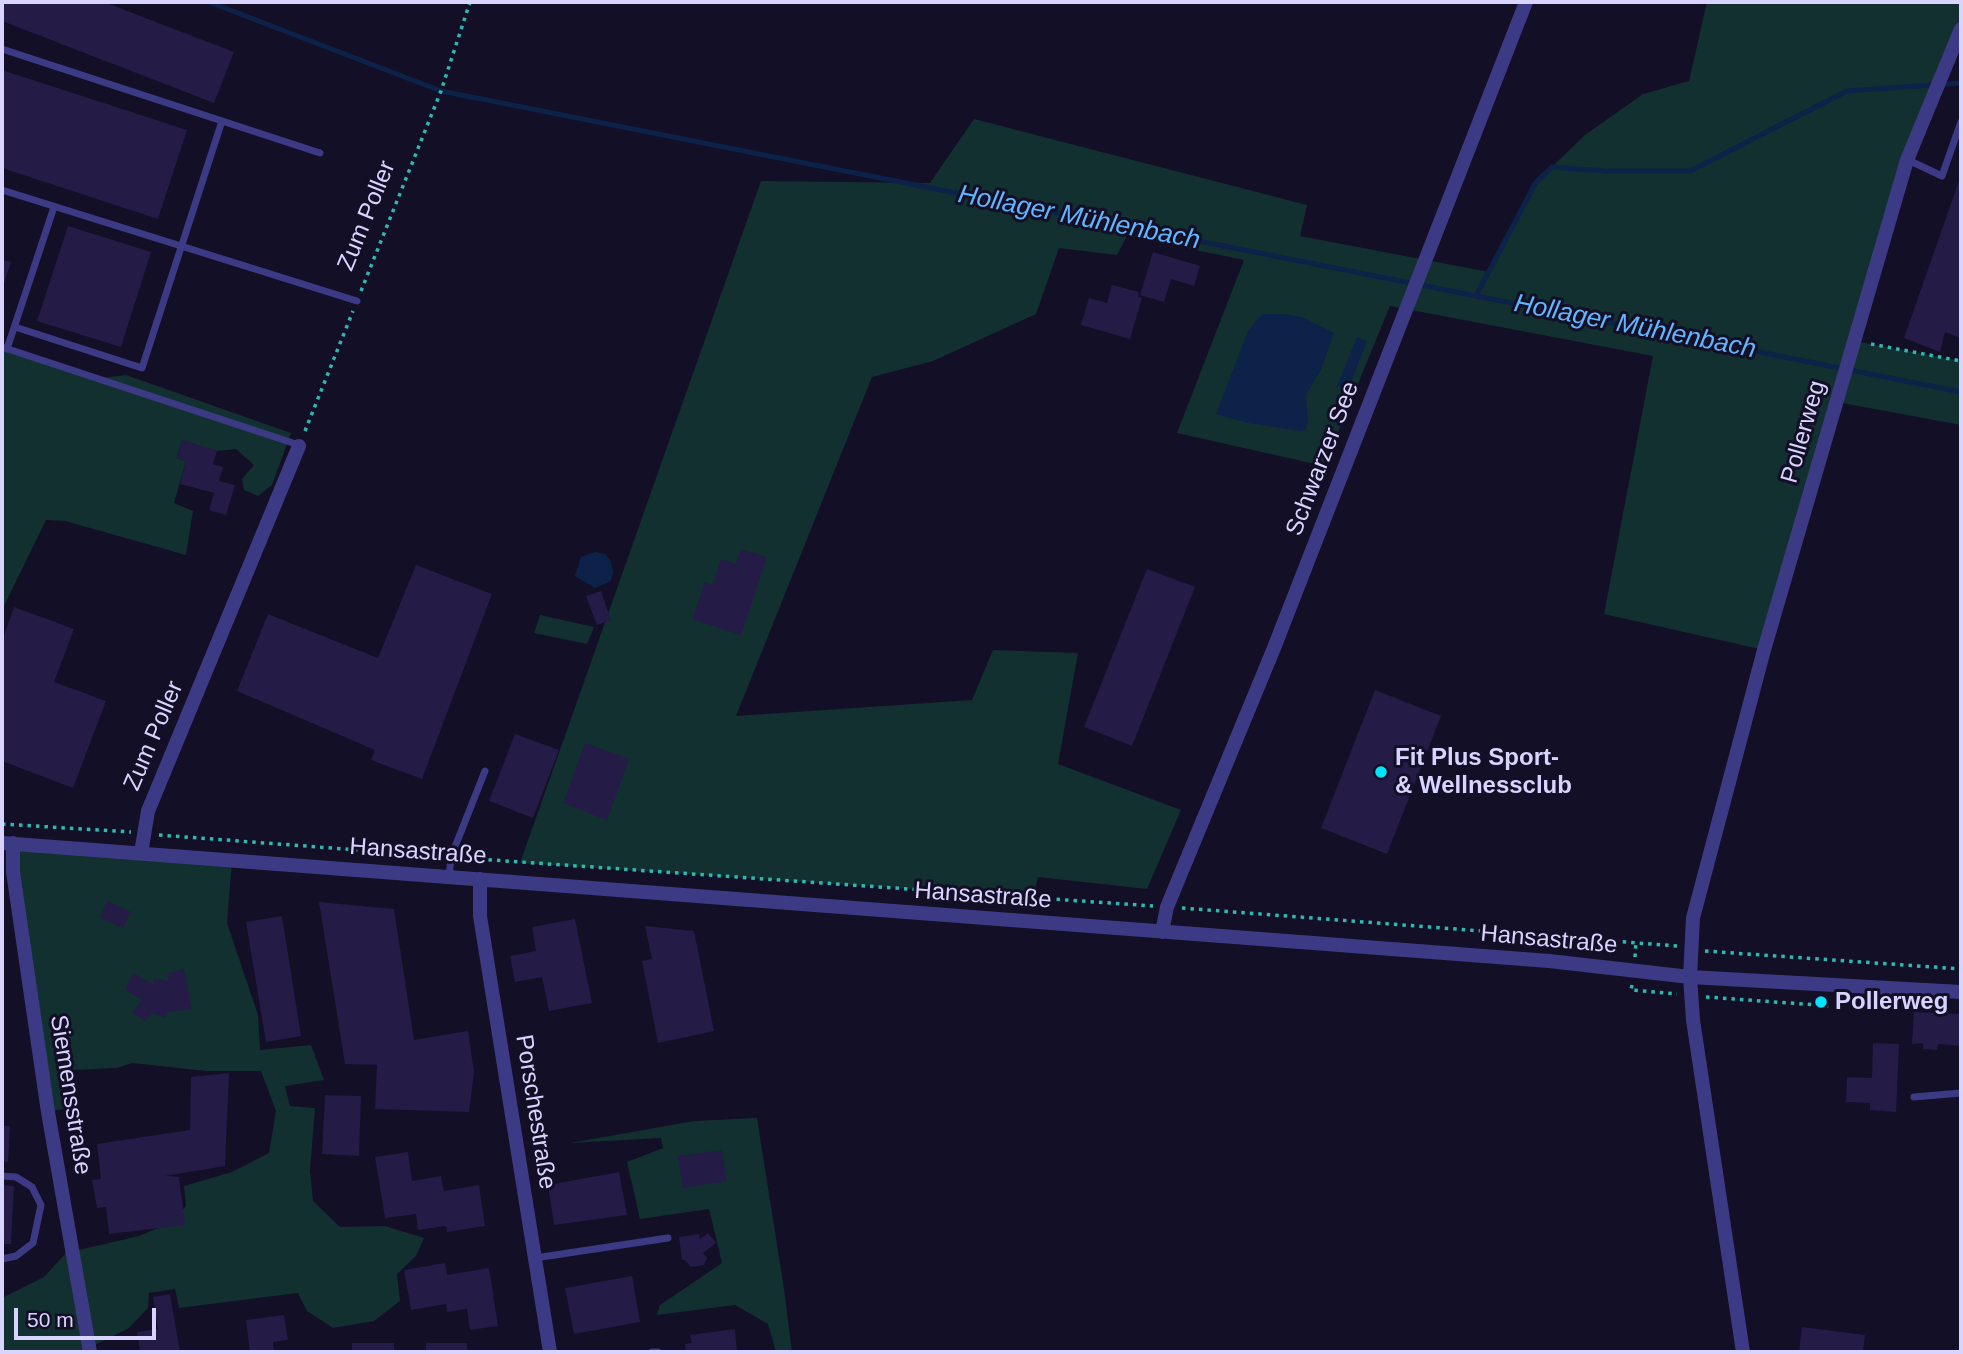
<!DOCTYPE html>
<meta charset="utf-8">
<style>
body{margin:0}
#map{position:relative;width:1963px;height:1354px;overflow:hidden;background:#130f26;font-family:Helvetica,sans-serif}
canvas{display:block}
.frame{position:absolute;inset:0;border:4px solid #d9d4ff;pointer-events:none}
.scale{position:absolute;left:14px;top:1308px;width:142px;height:32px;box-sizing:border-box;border:4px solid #d9d4ff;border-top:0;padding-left:9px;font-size:21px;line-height:24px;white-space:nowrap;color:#d9d4ff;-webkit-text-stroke:5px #130f26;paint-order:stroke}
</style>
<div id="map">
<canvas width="1963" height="1354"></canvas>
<div class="frame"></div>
<div class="scale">50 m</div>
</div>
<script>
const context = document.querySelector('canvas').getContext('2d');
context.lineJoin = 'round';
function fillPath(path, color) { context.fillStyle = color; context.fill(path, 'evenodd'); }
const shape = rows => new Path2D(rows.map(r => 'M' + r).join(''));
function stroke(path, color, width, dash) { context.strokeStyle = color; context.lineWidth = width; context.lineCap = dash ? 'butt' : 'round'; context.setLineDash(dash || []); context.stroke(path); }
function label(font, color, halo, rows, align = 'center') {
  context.font = font + ' Helvetica,sans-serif'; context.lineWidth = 6; context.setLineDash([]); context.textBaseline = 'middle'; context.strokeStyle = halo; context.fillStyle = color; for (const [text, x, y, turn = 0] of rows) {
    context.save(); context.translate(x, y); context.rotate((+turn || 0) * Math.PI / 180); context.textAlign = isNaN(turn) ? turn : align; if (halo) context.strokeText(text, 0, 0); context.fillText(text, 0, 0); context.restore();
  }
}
fillPath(shape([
 [1707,2,1961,2,1961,29,1907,160,1854,341,1961,361,1961,425,1837,402,1764,650,1604,614,1653,356,1390,306,1324,466,1177,433,1244,260,1127,236,1117,255,1059,248,1036,314,933,361,872,377,736,716,972,700,993,650,1078,653,1058,764,1181,810,1147,889,1038,877,1033,897,520,863,761,181,930,183,974,119,1307,205,1300,236,1489,272,1536,182,1585,135,1643,94,1689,81],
 [2,347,101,378,126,375,291,433,272,485,258,496,244,490,242,479,254,465,236,449,217,451,182,441,177,458,186,461,174,503,193,511,186,555,65,521,46,520,2,610],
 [540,615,594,627,587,644,534,633],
 [13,843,232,860,227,923,258,1015,260,1050,311,1045,324,1080,285,1086,290,1106,315,1108,310,1171,313,1201,340,1227,385,1226,424,1238,416,1256,397,1274,400,1301,374,1321,333,1328,307,1311,298,1293,179,1308,175,1289,149,1293,148,1308,129,1328,81,1352,2,1352,2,1298,44,1277,66,1253,139,1236,170,1223,186,1206,184,1186,232,1172,269,1153,276,1111,261,1071,206,1071,132,1063,117,1068,73,1070,73,1107,48,1112],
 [757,1118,784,1289,792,1352,776,1352,768,1324,735,1305,657,1315,660,1305,722,1263,709,1209,640,1219,627,1162,663,1148,661,1138,570,1143,694,1121]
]), '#12302f');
fillPath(shape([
 [1262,314,1286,314,1304,318,1334,333,1320,372,1306,395,1308,422,1305,430,1300,431,1248,423,1216,414,1248,331],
 [1357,337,1367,341,1348,390,1337,386],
 [595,552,605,554,611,561,613,572,611,581,595,588,575,576,581,557]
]), '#0c2248');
stroke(shape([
 [209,2,441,91,1961,392],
 [1476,296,1536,182,1552,167,1605,171,1690,171,1847,91,1961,83]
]), '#0c2248', 5);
fillPath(shape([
 [2,2,104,2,234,52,214,103,2,21],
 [2,70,187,130,158,219,2,168],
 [1961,175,1961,338,1945,332,1940,352,1904,338],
 [68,226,151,252,121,347,37,321],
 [1153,252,1200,266,1194,286,1171,279,1164,302,1140,295],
 [2,260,11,262,2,290],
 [1112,285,1139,292,1138,297,1142,298,1130,339,1081,325,1089,298,1107,303],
 [182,440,217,451,213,464,223,467,219,481,235,485,226,515,209,510,214,493,180,484,186,461,177,458],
 [741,549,767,557,741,635,692,619,705,582,713,585,721,559,736,564],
 [416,565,492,594,422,779,371,760,375,750,237,691,268,614,378,658],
 [1147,569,1195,587,1132,746,1084,727],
 [601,591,611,620,597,625,586,596],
 [14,607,74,629,54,682,106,701,73,788,2,761,2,641],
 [1375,690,1441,716,1387,854,1321,828],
 [515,734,559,750,533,818,489,801],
 [585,743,629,759,607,820,563,803],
 [107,901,131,912,123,928,100,918],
 [319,902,394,909,414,1040,468,1031,474,1072,469,1112,375,1109,377,1065,345,1064],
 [282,916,301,1036,266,1042,246,922],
 [575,919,592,1003,549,1011,542,977,515,982,510,956,536,951,532,927],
 [645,926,694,931,714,1031,658,1043,642,961,652,959],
 [184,969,192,1009,167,1012,166,1018,152,1013,146,1021,132,1013,142,1000,125,990,133,973,153,984,153,978,168,981,168,974],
 [1914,1012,1961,1014,1961,1046,1938,1044,1937,1050,1923,1049,1923,1043,1912,1044],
 [1873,1043,1899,1044,1896,1112,1870,1110,1870,1103,1846,1102,1847,1077,1872,1078],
 [229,1073,225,1166,165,1176,179,1177,185,1225,109,1234,106,1207,97,1208,92,1180,101,1179,97,1144,190,1130,191,1077],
 [325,1095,361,1096,359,1156,322,1154],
 [2,1126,10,1126,8,1162,2,1161],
 [722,1150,727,1181,683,1188,678,1156],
 [408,1152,412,1181,441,1176,444,1191,479,1185,485,1226,447,1232,446,1226,418,1230,416,1214,385,1218,375,1157],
 [619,1172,627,1215,554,1225,548,1185],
 [2,1185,14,1186,11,1244,2,1244],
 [708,1233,716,1243,703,1253,707,1258,704,1265,691,1267,685,1260,682,1260,679,1237,699,1234,700,1239],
 [445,1263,447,1275,489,1268,498,1326,470,1330,467,1309,447,1312,446,1304,411,1310,404,1270],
 [632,1276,640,1322,574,1334,565,1288],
 [170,1294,180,1352,140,1352,137,1332,158,1329,153,1297],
 [284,1315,288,1340,273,1342,274,1352,250,1352,246,1320],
 [1802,1327,1865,1335,1863,1352,1799,1352],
 [735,1329,737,1352,686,1352,685,1344,692,1343,690,1335],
 [352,1343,394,1343,394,1352,352,1352],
 [426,1343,467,1343,467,1352,426,1352]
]), '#241b47');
stroke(shape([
 [361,291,441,91,470,2],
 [1871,344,1961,361],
 [305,431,353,311],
 [2,824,131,832],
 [159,835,438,856],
 [463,858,1153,906],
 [1182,908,1677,946],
 [1705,951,1961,969],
 [1635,957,1636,941],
 [1632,985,1631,990,1677,994],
 [1706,997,1831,1006]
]), '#2fb8b0', 3.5, [3.5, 5]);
stroke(shape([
 [2,49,320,153],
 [1908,160,1942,176,1961,122],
 [2,190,357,301],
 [15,327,142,368,222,121],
 [2,347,299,445],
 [7,349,54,207],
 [449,877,451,857,485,771],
 [1914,1097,1961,1093],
 [2,1176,16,1177,32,1187,41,1205,33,1243,16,1256,2,1259],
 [535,1258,668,1238],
 [652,1352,658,1352]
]), '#3d3a85', 7);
stroke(shape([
 [2,843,1549,961,1690,977,1961,992],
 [13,843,13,872,48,1112,90,1352],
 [141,853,148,811,299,446],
 [480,879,480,916,550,1352],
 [1162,932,1167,907,1274,648,1526,2],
 [1743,1352,1693,1020,1690,977,1693,918,1764,650,1907,160,1961,29]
]), '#3d3a85', 14);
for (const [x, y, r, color] of [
 [1381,772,7,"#00e5ff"],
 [1821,1002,7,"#00e5ff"]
]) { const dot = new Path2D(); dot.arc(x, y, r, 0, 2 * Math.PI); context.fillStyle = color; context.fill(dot); stroke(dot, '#130f26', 2.5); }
label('24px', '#d9d4ff', '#130f26', [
 ["Zum Poller",367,216,-68],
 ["Pollerweg",1804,432,-74],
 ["Schwarzer See",1323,459,-69],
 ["Zum Poller",154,736,-67],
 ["Hansastraße",418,852,4],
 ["Hansastraße",983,896,4],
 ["Hansastraße",1549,940,5],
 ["Siemensstraße",70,1095,81],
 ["Porschestraße",535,1112,81]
]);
label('bold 24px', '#d9d4ff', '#130f26', [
 ["Fit Plus Sport-",1395,758],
 ["& Wellnessclub",1395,786],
 ["Pollerweg",1835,1002]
], 'left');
label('italic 26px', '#62b6ff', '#130f26', [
 ["Hollager Mühlenbach",1079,218,11],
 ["Hollager Mühlenbach",1635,327,11]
]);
</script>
